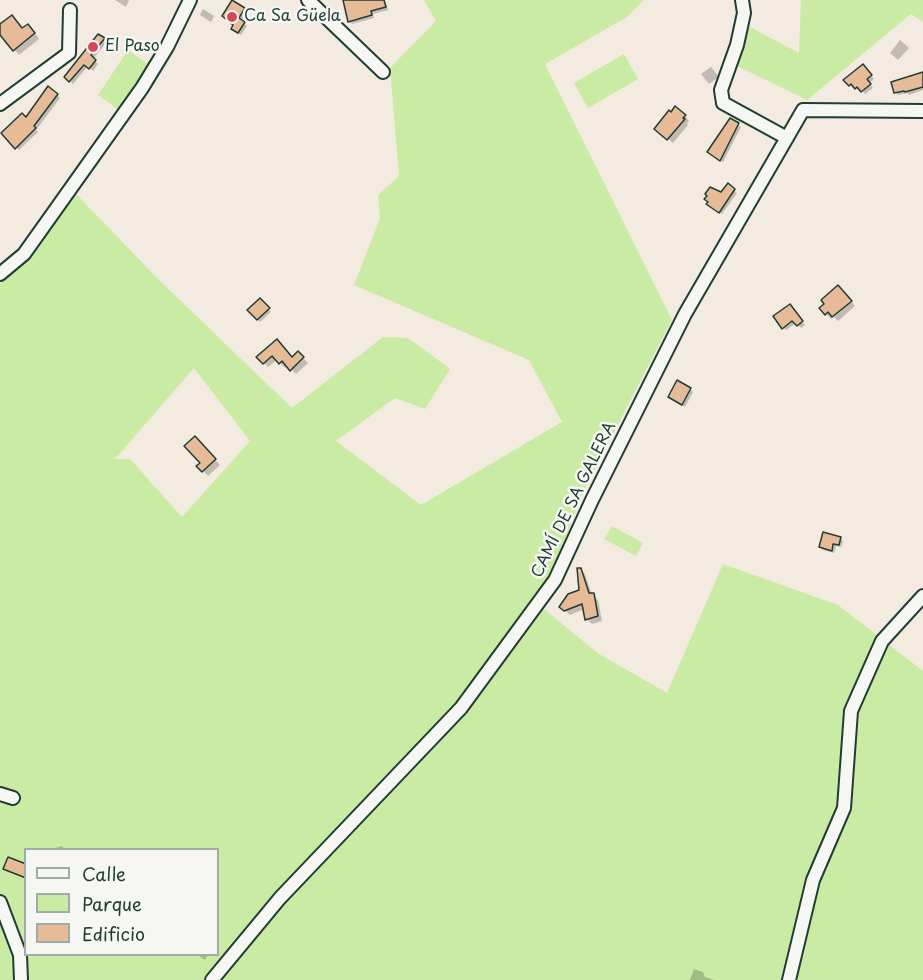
<!DOCTYPE html>
<meta charset="utf-8">
<style>
body{margin:0}
#map{position:relative;width:923px;height:980px;overflow:hidden;background:#f3eae0;font-family:"Playpen Sans",sans-serif}
canvas{display:block}
.legend{position:absolute;left:24px;top:848px;width:195px;height:108px;box-sizing:border-box;background:#f6f6f2;border:2px solid #a0aca6;margin:0;padding:8px 10px;list-style:none;font-size:18px;color:#1f3d34}
.legend li{display:flex;align-items:center;gap:12px;height:30px}
.legend b{width:30px;border:2px solid #a0aca6}
</style>
<div id="map">
<canvas width="923" height="980"></canvas>
<ul class="legend">
<li><b style="height:8px;background:#f6f6f2"></b>Calle</li>
<li><b style="height:16px;background:#c9eba3"></b>Parque</li>
<li><b style="height:16px;background:#e8bb98"></b>Edificio</li>
</ul>
</div>
<script>
const context = document.querySelector('canvas').getContext('2d');
context.lineJoin = 'round';
function fillPath(path, color) { context.fillStyle = color; context.fill(path, 'evenodd'); }
const shape = rows => new Path2D(rows.map(r => 'M' + r).join(''));
function stroke(path, color, width, dash) { context.strokeStyle = color; context.lineWidth = width; context.lineCap = dash ? 'butt' : 'round'; context.setLineDash(dash || []); context.stroke(path); }
function label(font, color, halo, rows, align = 'center') {
  context.font = font + ' "Playpen Sans",sans-serif'; context.lineWidth = 5; context.setLineDash([]); context.textBaseline = 'middle'; context.strokeStyle = halo; context.fillStyle = color; for (const [text, x, y, turn = 0] of rows) {
    context.save(); context.translate(x, y); context.rotate((+turn || 0) * Math.PI / 180); context.textAlign = isNaN(turn) ? turn : align; if (halo) context.strokeText(text, 0, 0); context.fillText(text, 0, 0); context.restore();
  }
}
fillPath(shape([
 [424,0,644,0,627,17,545,64,672,320,582,494,540,606,599,654,667,693,723,564,838,605,923,671,923,980,0,980,0,283,75,193,158,279,292,408,383,337,408,338,450,369,425,409,395,398,336,441,421,505,562,422,529,360,354,285,380,218,378,195,399,176,390,68,436,21],
 [194,368,250,441,182,517,130,459,115,459],
 [26,850,218,850,218,954,26,954],
 [801,0,923,0,923,22,911,14,807,100,733,64,746,25,799,53],
 [128,50,149,65,119,110,98,95],
 [624,54,638,79,588,108,574,83],
 [612,526,643,543,636,556,604,539]
]), '#c9eba3');
fillPath(shape([
 [115,0,129,0,126,7],
 [344,0,385,0,388,10,373,14,374,18,352,24,349,21],
 [203,9,214,16,211,22,200,15],
 [245,10,247,12,241,21,247,26,241,35,236,32,236,25],
 [0,26,33,30,39,39,19,55,0,33],
 [104,39,107,42,93,59,98,64,93,71,88,66,73,84,66,77],
 [900,40,909,48,898,60,890,53],
 [711,67,719,77,709,84,701,74],
 [866,69,874,79,869,83,873,88,865,94,861,89,859,91,855,86,853,88,845,80],
 [923,76,923,90,909,95,907,93,898,95,895,92],
 [57,95,60,98,36,130,38,132,19,150,3,133,26,119],
 [685,116,689,121,687,124,688,125,673,143,661,133],
 [730,120,741,127,723,162,711,155],
 [734,190,737,193,722,214,711,206,709,202,722,194],
 [842,291,855,306,838,321,833,316,831,319,821,308],
 [260,300,271,312,260,322,250,310],
 [793,308,805,325,801,328,796,323,786,330,784,328],
 [277,341,292,358,298,353,308,363,296,374,288,365,285,368,277,360,268,367,258,357],
 [690,389,693,392,685,407,670,397],
 [195,438,220,465,208,476,199,466,202,463],
 [840,538,843,541,841,547,836,546,834,553,823,550,820,547],
 [580,569,585,574,592,595,598,600,602,621,592,624,587,619,584,609,570,615,561,607,581,591],
 [62,846,65,850,49,850],
 [196,954,208,954,205,960],
 [694,969,703,972,705,977,714,980,690,980]
]), '#0003');
const building = shape([
 [232,0,245,8,239,18,245,22,238,33,231,29,233,25,222,16,232,0],
 [343,0,384,0,386,7,371,11,372,15,348,22,343,0],
 [12,15,22,28,28,24,35,33,13,51,0,35,0,24,12,15],
 [98,34,105,38,91,55,96,60,89,69,84,65,69,82,64,77,98,34],
 [863,64,872,75,867,79,871,84,861,92,857,87,855,89,851,84,849,86,843,80,863,64],
 [923,72,923,87,905,92,904,91,894,93,891,82,923,72],
 [48,86,58,94,34,126,36,128,15,149,1,133,22,113,26,117,48,86],
 [675,106,686,115,683,118,685,119,667,140,654,129,669,110,671,112,675,106],
 [730,118,739,123,720,161,707,152,730,118],
 [728,183,735,189,719,213,706,204,708,202,704,199,707,196,705,194,710,187,721,192,728,183],
 [838,285,852,301,832,317,828,312,825,315,819,308,824,304,821,300,838,285],
 [260,298,270,308,257,320,247,310,260,298],
 [790,304,803,321,797,326,792,321,782,329,773,316,790,304],
 [277,339,292,357,298,351,304,357,290,371,282,361,279,364,272,356,263,364,256,357,277,339],
 [677,380,691,388,682,405,668,397,677,380],
 [195,436,216,459,202,472,196,466,200,463,184,446,195,436],
 [823,532,841,537,839,545,833,544,832,551,819,547,823,532],
 [577,568,581,568,589,593,594,593,598,616,585,620,582,604,564,611,559,607,568,594,579,590,577,568],
 [8,857,26,864,26,878,3,869,8,857]
]);
fillPath(building, '#e8bb98');
stroke(building, '#1f3d34', 1.5);
const minor = shape([
 [308,0,383,72],
 [742,0,744,13,737,45,721,90,723,103,787,138],
 [0,104,69,53,70,10],
 [0,274,24,254,142,88,167,47,190,0],
 [0,794,13,798],
 [0,902,20,955,21,980],
 [212,980,280,898,461,708,555,580,592,500,685,314,803,110,923,111],
 [789,980,813,880,844,808,851,711,882,641,923,596]
]);
stroke(minor, '#1f3d34', 16);
stroke(minor, '#f6f6f2', 12);
for (const [x, y, r, color] of [
 [232,17,6,"#d1495b"],
 [93,47,6,"#d1495b"]
]) { const dot = new Path2D(); dot.arc(x, y, r, 0, 2 * Math.PI); context.fillStyle = color; context.fill(dot); stroke(dot, '#f6f6f2', 2); }
label('16px', '#1f3d34', '#f6f6f2', [
 ["Ca Sa Güela",244,17],
 ["El Paso",105,47]
], 'left');
label('16px', '#1f3d34', '#f6f6f2', [
 ["CAMÍ DE SA GALERA",574,500,-64]
]);
</script>
